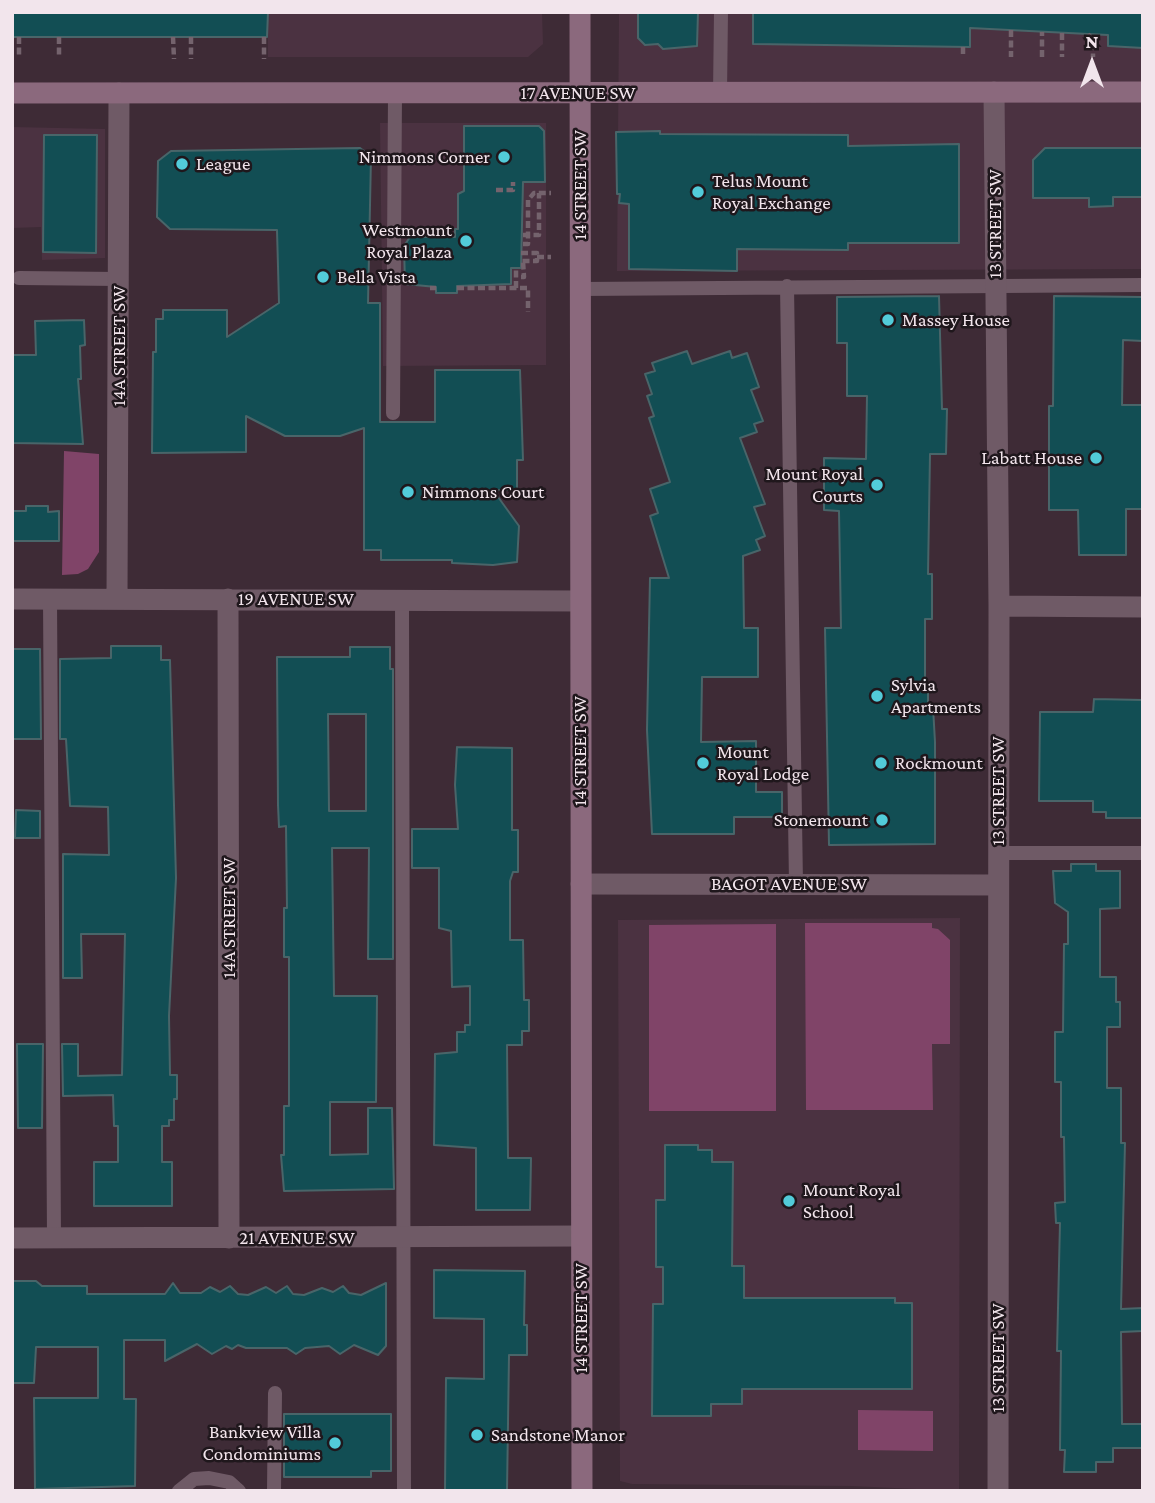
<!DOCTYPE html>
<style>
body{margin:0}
#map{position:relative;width:1155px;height:1503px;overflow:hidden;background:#3e2b36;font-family:"Crimson Pro",serif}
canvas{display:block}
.frame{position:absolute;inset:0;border:14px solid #f2e5ec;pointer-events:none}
.north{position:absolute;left:1057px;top:28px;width:70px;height:70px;-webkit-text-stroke:5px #1f171c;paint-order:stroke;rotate:0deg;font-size:19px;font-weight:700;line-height:28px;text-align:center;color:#f2e5ec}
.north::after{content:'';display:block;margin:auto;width:24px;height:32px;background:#f2e5ec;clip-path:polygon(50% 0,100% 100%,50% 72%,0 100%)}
</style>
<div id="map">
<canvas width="1155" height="1503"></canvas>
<div class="frame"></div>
<div class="north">N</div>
</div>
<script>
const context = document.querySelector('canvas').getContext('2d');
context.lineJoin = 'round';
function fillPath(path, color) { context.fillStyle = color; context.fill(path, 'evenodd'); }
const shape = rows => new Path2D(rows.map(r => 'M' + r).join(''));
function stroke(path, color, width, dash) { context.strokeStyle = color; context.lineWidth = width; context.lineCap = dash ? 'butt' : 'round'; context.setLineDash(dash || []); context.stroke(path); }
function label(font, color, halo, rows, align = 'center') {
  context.font = font + ' "Crimson Pro",serif'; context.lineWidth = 5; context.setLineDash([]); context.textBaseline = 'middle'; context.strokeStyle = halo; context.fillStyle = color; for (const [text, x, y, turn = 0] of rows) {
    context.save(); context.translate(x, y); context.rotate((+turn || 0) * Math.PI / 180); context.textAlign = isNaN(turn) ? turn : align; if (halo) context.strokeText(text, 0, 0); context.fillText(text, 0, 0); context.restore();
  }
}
fillPath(shape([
 [268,12,542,12,543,44,528,57,268,57],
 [619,12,1143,12,1143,269,617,271],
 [380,123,546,123,546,365,383,366],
 [12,127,105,129,105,258,42,260,41,227,12,228],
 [960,918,959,1491,851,1486,632,1484,620,1481,618,920]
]), '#4b3241');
fillPath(shape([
 [64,451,99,454,99,552,88,569,78,574,62,575],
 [805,923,932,923,932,928,938,929,950,940,950,1044,932,1044,933,1110,806,1110],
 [776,924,776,1111,649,1111,649,925],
 [858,1410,933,1411,933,1451,858,1450]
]), '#804468');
const building = shape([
 [12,12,268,12,267,37,12,37,12,12],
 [638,12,698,12,697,46,663,49,658,44,645,45,638,38,638,12],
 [753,12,1143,12,1143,48,1108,46,1108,35,970,28,970,47,753,44,753,12],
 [464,126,539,126,544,131,545,182,523,182,521,268,511,268,511,284,457,286,457,293,436,293,436,287,405,284,404,246,410,237,455,237,455,229,458,229,458,194,464,191,464,126],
 [660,131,660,134,848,135,848,146,959,144,959,243,848,243,848,250,737,249,737,271,629,269,629,204,619,203,620,194,617,194,616,132,660,131],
 [44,135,97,135,96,253,43,252,44,135],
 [360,148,371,156,368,303,380,303,380,422,435,422,435,370,520,370,523,460,517,460,517,490,493,490,519,526,517,562,493,565,452,563,452,560,381,560,381,550,364,550,364,428,340,436,285,436,246,416,246,452,152,453,153,352,156,352,156,319,163,319,163,310,227,310,227,337,279,303,277,230,170,229,157,217,158,161,171,151,360,148],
 [1045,148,1143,148,1143,197,1113,197,1113,206,1089,207,1089,198,1033,198,1033,160,1045,148],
 [939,296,942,409,947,409,946,454,930,454,928,574,932,574,932,619,925,619,925,684,928,684,928,707,933,707,935,742,935,844,829,845,825,628,841,628,840,567,839,511,824,510,824,458,866,459,867,396,847,396,847,343,837,343,837,297,939,296],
 [1054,296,1143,297,1143,341,1123,340,1122,405,1143,405,1143,509,1126,509,1126,555,1079,555,1078,510,1049,510,1049,406,1053,406,1054,296],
 [84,320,85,345,80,346,81,379,78,379,83,444,12,443,12,355,36,355,35,321,84,320],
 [687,351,692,364,730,351,732,358,747,353,759,387,751,390,763,421,754,424,757,432,740,438,765,504,754,507,765,536,756,540,760,550,743,556,744,628,758,628,758,677,702,677,701,742,756,741,756,792,782,792,782,817,734,817,734,834,652,834,647,730,650,578,669,578,650,516,658,513,650,489,670,482,649,418,654,416,647,396,652,394,645,374,655,371,652,363,687,351],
 [26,506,48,506,48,512,59,511,59,541,12,541,12,511,26,511,26,506],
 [111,646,161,646,161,660,170,660,176,878,169,1016,170,1075,177,1075,177,1099,174,1099,174,1120,169,1120,169,1126,162,1126,162,1162,172,1162,172,1206,94,1206,94,1162,118,1162,118,1126,114,1126,113,1095,63,1096,62,1044,78,1044,78,1076,122,1075,125,934,81,934,82,978,63,978,63,854,109,855,108,807,70,806,66,739,60,739,60,659,111,658,111,646],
 [350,647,390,647,390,669,393,669,393,959,368,959,369,848,332,848,334,996,377,996,376,1102,330,1102,330,1155,368,1154,368,1108,392,1108,394,1189,284,1191,281,1155,284,1155,284,1106,289,1106,289,957,284,957,284,908,287,908,286,826,279,827,278,805,277,657,350,657,350,647],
 [328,714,366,714,366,811,329,811,328,714],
 [12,649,40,649,41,739,12,739,12,649],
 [1094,699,1143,700,1143,818,1106,818,1106,812,1093,812,1093,801,1039,801,1040,712,1093,712,1094,699],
 [457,747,512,748,512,830,518,830,518,872,513,872,510,881,510,940,523,940,524,1000,529,1000,529,1031,522,1031,522,1045,507,1045,508,1158,531,1158,530,1210,476,1210,476,1148,434,1145,435,1054,457,1052,457,1032,465,1032,465,1025,470,1025,470,986,452,987,451,931,439,928,439,868,412,868,412,829,458,829,455,785,457,747],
 [16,810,40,811,40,838,15,838,16,810],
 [1071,864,1096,864,1096,871,1120,871,1120,908,1100,909,1100,977,1116,977,1116,1002,1120,1002,1120,1027,1107,1027,1107,1088,1121,1088,1121,1143,1125,1143,1121,1309,1143,1308,1143,1331,1121,1332,1122,1424,1143,1424,1143,1448,1113,1448,1113,1462,1096,1462,1096,1472,1064,1472,1065,1450,1060,1450,1061,1351,1057,1351,1060,1223,1056,1223,1055,1203,1065,1202,1064,1137,1061,1137,1061,1082,1055,1082,1055,1032,1063,1032,1064,944,1068,944,1068,912,1055,903,1053,871,1071,871,1071,864],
 [17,1044,43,1044,42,1128,18,1128,17,1044],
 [665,1145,698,1145,698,1150,712,1150,712,1162,733,1162,732,1266,744,1266,744,1298,895,1298,895,1303,912,1303,912,1389,742,1389,742,1404,711,1404,711,1416,652,1416,653,1304,663,1304,663,1267,656,1267,656,1200,665,1200,665,1145],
 [434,1270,525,1271,524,1325,527,1325,527,1355,509,1355,507,1491,445,1491,446,1378,484,1379,484,1319,434,1318,434,1270],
 [12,1281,36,1281,42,1286,87,1286,87,1294,165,1294,173,1283,180,1293,201,1293,210,1287,220,1292,230,1286,238,1294,248,1295,266,1287,276,1293,287,1286,293,1294,304,1295,322,1288,333,1292,343,1286,349,1293,361,1295,386,1283,386,1346,378,1355,354,1345,340,1354,329,1346,305,1348,296,1354,287,1348,246,1348,238,1345,232,1349,226,1346,212,1354,197,1344,165,1361,165,1340,124,1340,124,1399,136,1399,135,1486,35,1489,34,1398,98,1398,98,1347,36,1347,34,1383,12,1383,12,1281],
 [284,1414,391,1414,391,1471,371,1471,371,1477,284,1477,284,1414]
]);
fillPath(building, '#124e54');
stroke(building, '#496569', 2);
stroke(shape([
 [1011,30,1011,57],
 [1062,33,1062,57],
 [1088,34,1093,41,1093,57],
 [19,37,19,58],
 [59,37,59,58],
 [173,37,174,59],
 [191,37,191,59],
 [264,37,264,59],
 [963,47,963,57],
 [1042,57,1042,32],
 [496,190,513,190,513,182],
 [523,235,539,235,539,193],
 [523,244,528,244,528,200,534,193,551,193],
 [521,253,537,253,537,261,521,261],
 [537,257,551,257],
 [521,277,524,277,523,261],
 [430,288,436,288],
 [457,288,528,288,528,312],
 [516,288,516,268]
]), '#74636d', 4.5, [7, 3.5]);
stroke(shape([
 [720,93,721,12],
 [19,278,119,279],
 [787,286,796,884],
 [580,289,1143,285],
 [393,413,395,93],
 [50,599,54,1238],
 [402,599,404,1491],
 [998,853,1143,853],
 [179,1491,194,1479,209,1478,229,1482,239,1491],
 [274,1491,275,1393]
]), '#6f5a66', 14);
stroke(shape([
 [994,92,999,606,998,1491],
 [12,599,580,601],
 [117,599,119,93],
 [228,599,229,1238],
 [999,606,1143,607],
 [581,884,998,885],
 [12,1238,581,1236]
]), '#6f5a66', 21);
stroke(shape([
 [580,12,582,1491],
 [12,93,1143,92]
]), '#8b697d', 21);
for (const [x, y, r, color] of [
 [504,157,7,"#52cbd9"],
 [182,164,7,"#52cbd9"],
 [698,192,7,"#52cbd9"],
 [466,241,7,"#52cbd9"],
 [323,277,7,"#52cbd9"],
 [888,320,7,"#52cbd9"],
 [1096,458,7,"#52cbd9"],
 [877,485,7,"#52cbd9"],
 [408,492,7,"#52cbd9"],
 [877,696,7,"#52cbd9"],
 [703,763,7,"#52cbd9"],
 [881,763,7,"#52cbd9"],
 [882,820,7,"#52cbd9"],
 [789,1201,7,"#52cbd9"],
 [477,1435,7,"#52cbd9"],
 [335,1443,7,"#52cbd9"]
]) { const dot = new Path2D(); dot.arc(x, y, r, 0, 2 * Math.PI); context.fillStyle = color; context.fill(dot); stroke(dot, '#1f171c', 2.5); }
label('19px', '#f2e5ec', '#1f171c', [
 ["17 AVENUE SW",578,93],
 ["14 STREET SW",580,185,-90],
 ["13 STREET SW",995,224,-90],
 ["14A STREET SW",119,346,-90],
 ["19 AVENUE SW",296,599],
 ["14 STREET SW",580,751,-90],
 ["13 STREET SW",998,791,-90],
 ["BAGOT AVENUE SW",789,884],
 ["14A STREET SW",229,918,-90],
 ["21 AVENUE SW",297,1238],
 ["14 STREET SW",581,1318,-90],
 ["13 STREET SW",998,1358,-90]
]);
label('19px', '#f2e5ec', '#1f171c', [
 ["Nimmons Corner",490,157,"right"],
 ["League",196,164],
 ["Telus Mount",712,181],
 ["Royal Exchange",712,203],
 ["Westmount",452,230,"right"],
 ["Royal Plaza",452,252,"right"],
 ["Bella Vista",337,277],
 ["Massey House",902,320],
 ["Labatt House",1082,458,"right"],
 ["Mount Royal",863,474,"right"],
 ["Courts",863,496,"right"],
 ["Nimmons Court",422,492],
 ["Sylvia",891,685],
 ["Apartments",891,707],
 ["Mount",717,752],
 ["Royal Lodge",717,774],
 ["Rockmount",895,763],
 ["Stonemount",868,820,"right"],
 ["Mount Royal",803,1190],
 ["School",803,1212],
 ["Bankview Villa",321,1432,"right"],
 ["Condominiums",321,1454,"right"],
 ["Sandstone Manor",491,1435]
], 'left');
</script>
